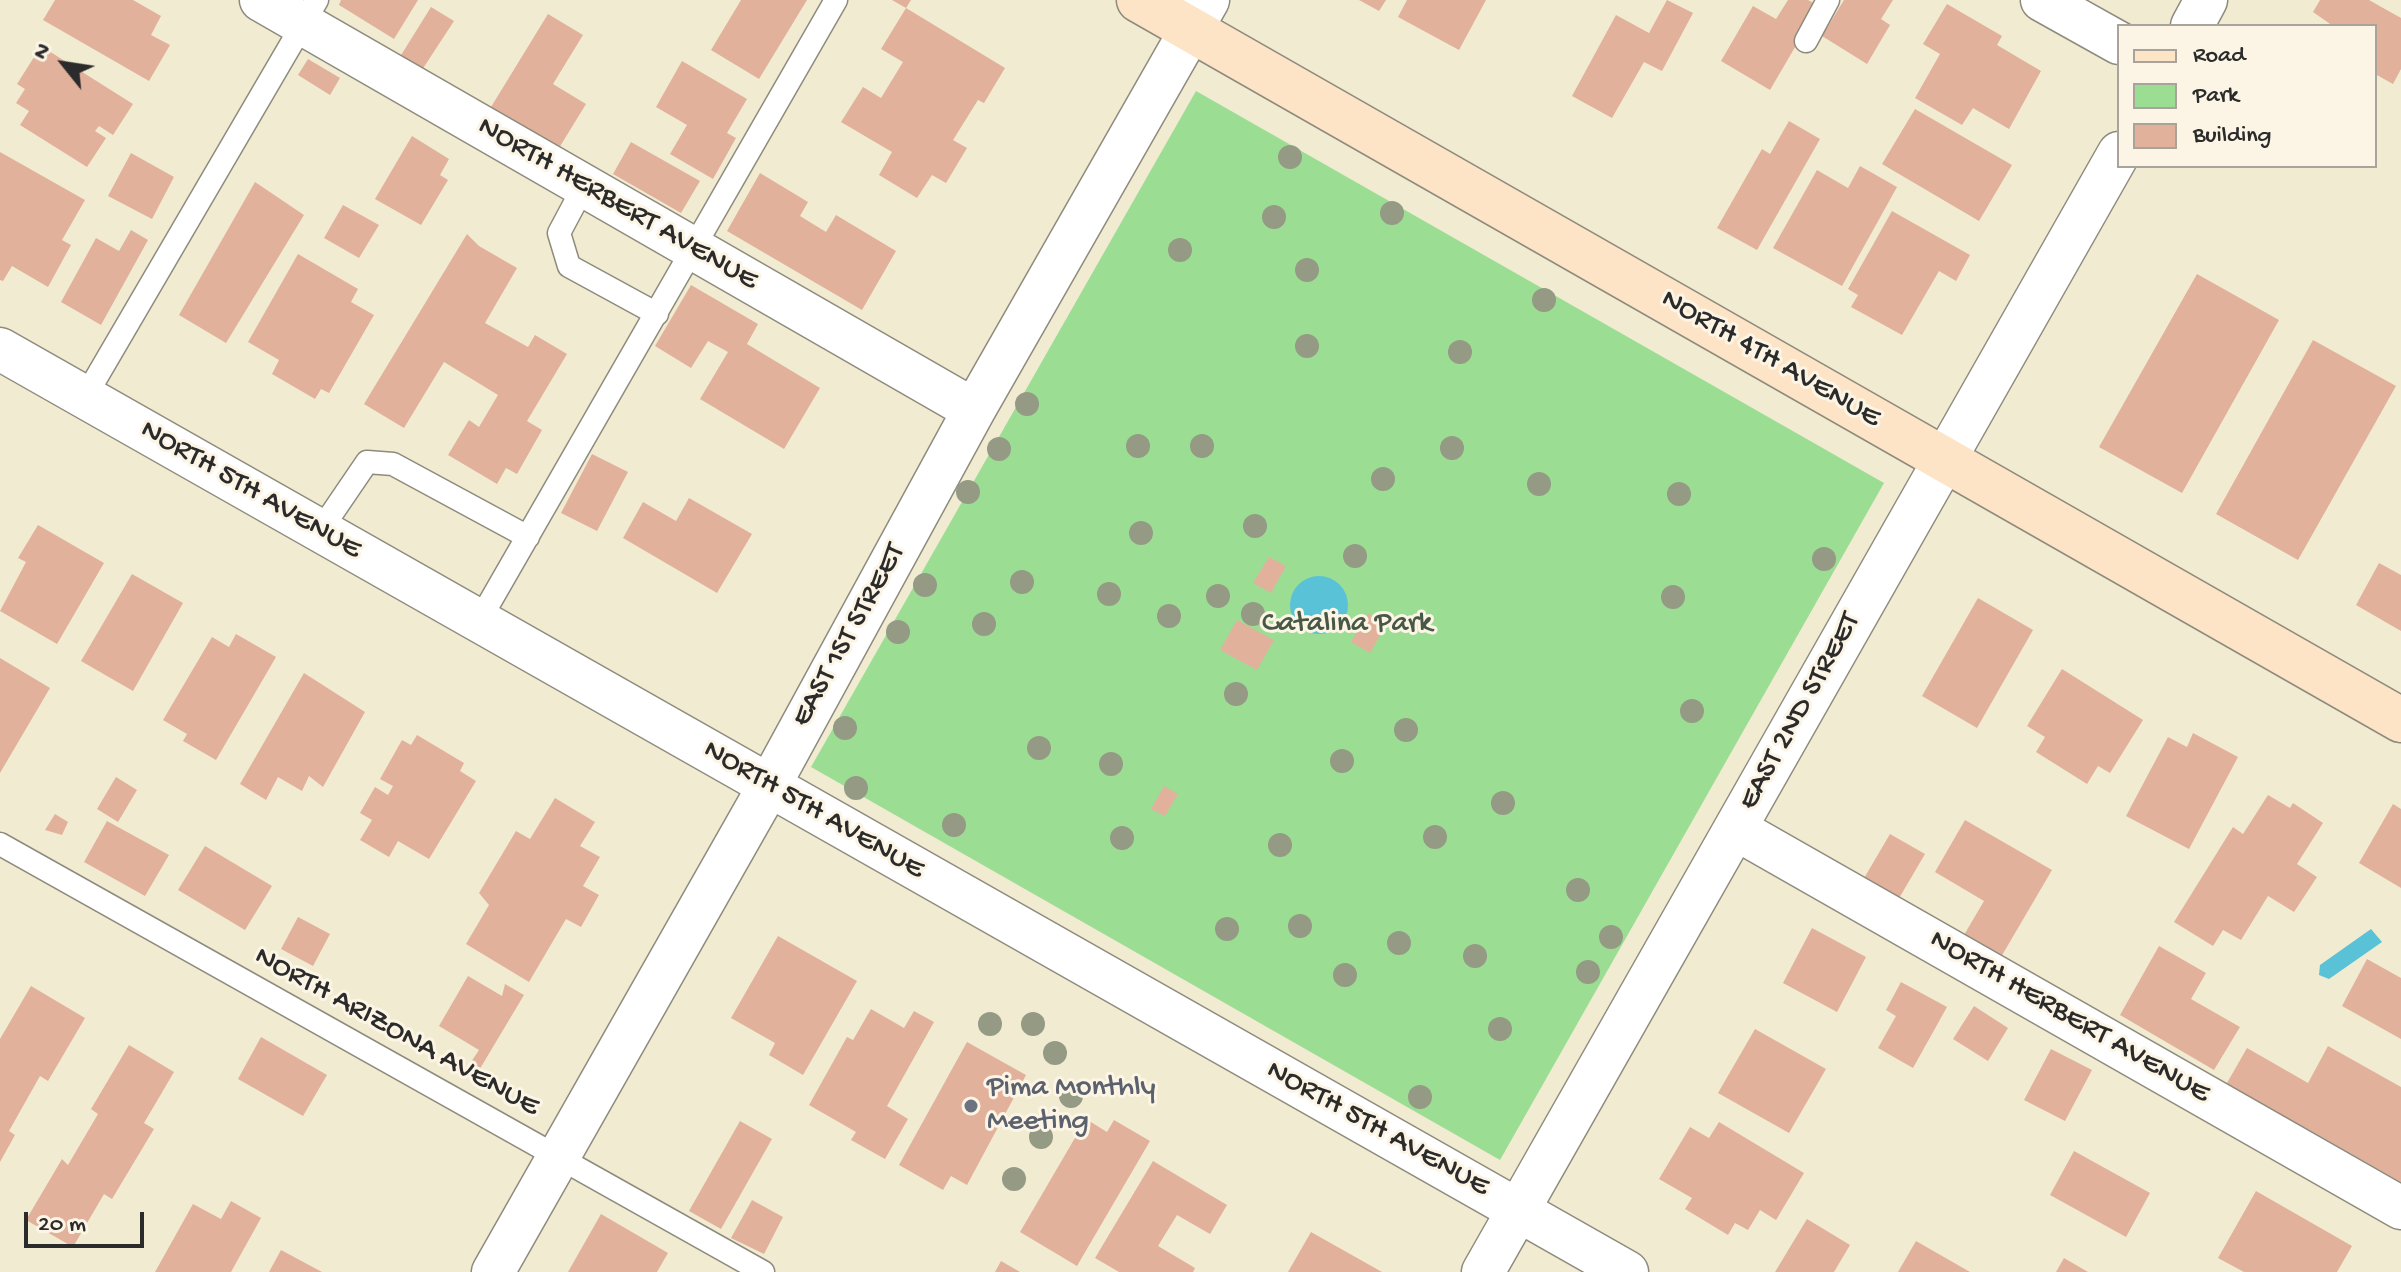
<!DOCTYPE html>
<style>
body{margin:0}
#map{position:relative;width:2401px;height:1272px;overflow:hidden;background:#f1ebd1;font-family:"Gochi Hand",sans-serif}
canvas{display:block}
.legend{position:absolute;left:2117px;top:24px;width:260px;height:144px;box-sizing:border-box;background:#fcf5e5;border:2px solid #a8a49b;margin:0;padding:10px 14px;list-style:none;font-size:24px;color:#2b2b2b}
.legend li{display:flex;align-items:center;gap:16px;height:40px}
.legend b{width:40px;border:2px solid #a8a49b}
.north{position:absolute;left:24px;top:24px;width:80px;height:80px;-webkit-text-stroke:6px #fcf5e5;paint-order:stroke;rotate:300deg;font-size:22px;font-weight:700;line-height:32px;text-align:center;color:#2b2b2b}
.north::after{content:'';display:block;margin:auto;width:28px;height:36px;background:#2b2b2b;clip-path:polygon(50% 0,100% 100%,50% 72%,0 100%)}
.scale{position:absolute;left:24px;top:1212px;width:120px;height:36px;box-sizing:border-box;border:4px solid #2b2b2b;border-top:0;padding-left:10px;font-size:24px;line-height:28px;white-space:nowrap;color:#2b2b2b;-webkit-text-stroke:6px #fcf5e5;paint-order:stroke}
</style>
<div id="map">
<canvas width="2401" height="1272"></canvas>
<ul class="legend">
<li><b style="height:10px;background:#fee4c6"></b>Road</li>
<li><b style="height:22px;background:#9cdd94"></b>Park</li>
<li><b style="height:22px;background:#e2b19c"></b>Building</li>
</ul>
<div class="north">N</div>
<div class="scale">20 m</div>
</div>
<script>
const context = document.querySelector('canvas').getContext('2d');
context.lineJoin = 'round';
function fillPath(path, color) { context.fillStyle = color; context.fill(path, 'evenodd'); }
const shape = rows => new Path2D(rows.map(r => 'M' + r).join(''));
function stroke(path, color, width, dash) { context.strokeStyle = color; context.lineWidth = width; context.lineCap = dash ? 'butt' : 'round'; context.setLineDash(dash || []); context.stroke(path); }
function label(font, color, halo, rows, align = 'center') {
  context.font = font + ' "Gochi Hand",sans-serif'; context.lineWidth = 6; context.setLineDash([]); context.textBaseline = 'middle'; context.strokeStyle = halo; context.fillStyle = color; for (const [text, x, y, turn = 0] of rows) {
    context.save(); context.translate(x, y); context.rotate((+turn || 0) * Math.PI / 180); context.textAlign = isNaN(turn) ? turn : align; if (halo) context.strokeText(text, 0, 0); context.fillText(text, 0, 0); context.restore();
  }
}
fillPath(shape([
 [1196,91,1884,483,1500,1160,811,767]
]), '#9cdd94');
fillPath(shape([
 '1290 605a29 29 0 1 1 58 0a29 29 0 1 1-58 0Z',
 [2371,929,2382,942,2329,979,2319,975,2320,965]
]), '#59c2d6');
fillPath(shape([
 [55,0,133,0,161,16,151,35,170,45,149,81,43,20],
 [341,0,418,0,394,39,339,5],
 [741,0,807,0,759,79,711,50],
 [892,0,911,0,906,8],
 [1359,0,1386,0,1379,11],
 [1407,0,1486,0,1459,50,1398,17],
 [1667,0,1693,13,1662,71,1644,62,1612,118,1572,96,1616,15,1649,33],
 [1788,0,1808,0,1819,6,1770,90,1721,61,1753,6,1776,19],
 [1844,0,1893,0,1881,19,1890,25,1867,64,1822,36],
 [2320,0,2369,0,2401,18,2401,69,2393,84,2375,74,2375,26,2333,26,2313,12],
 [1947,4,2002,36,1997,45,2041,71,2009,129,1973,108,1962,125,1915,98,1940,54,1923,44],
 [431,7,454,21,420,73,398,60],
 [906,8,1005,68,984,103,978,100,953,140,967,148,946,183,932,175,917,198,879,175,892,152,841,122,863,87,881,98,903,62,881,49],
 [548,14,583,35,553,84,586,104,559,148,491,107],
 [41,46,133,104,113,135,99,126,95,131,106,138,87,167,20,125,29,111,16,103,25,89,17,84],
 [308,59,340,78,330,95,298,75],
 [682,61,747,99,727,133,736,138,713,179,670,154,687,125,656,107],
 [1915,109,2012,165,1979,221,1882,164],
 [1789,121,1820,139,1757,250,1717,228,1762,149,1770,154],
 [412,136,449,159,440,175,448,180,421,225,375,199],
 [631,142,700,181,681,213,613,174],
 [0,152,85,200,62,240,71,245,48,287,12,266,3,281,0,280],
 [131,153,174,177,152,219,108,196],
 [1860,166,1897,187,1842,286,1773,248,1817,170,1848,188],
 [760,173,808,202,800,216,826,232,836,215,896,251,862,310,727,231],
 [255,182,304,215,226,343,179,315],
 [343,205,379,225,359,258,324,238],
 [1892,211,1970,255,1956,281,1939,271,1902,335,1851,307,1858,295,1848,289],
 [131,230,148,240,101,325,61,302,96,238,119,251],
 [467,234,479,246,517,268,485,323,528,347,535,335,567,354,527,421,542,430,517,474,506,468,497,484,448,455,469,420,479,427,498,395,444,362,404,428,364,404],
 [298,254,358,289,351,302,374,315,329,393,321,389,315,399,272,374,279,360,248,342],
 [2197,274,2279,320,2182,493,2099,447],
 [691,285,758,324,747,344,820,388,784,449,700,399,728,352,708,341,691,368,655,346],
 [2313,340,2396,386,2298,560,2216,514],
 [592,454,628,472,597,531,561,513],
 [689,498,752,534,717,593,623,538,643,502,676,521],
 [38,525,104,563,57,644,0,611,26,562,18,558],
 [1269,557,1286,566,1271,593,1253,583],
 [2379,563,2401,575,2401,631,2356,605],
 [132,574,183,603,133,691,81,661],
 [1978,598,2033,630,1977,728,1922,696],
 [1368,613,1386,625,1370,653,1351,642],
 [1237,620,1274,640,1257,670,1220,650],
 [236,634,276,657,216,760,183,741,187,734,163,720,212,637,229,647],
 [0,658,50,688,0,773],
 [2062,669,2143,720,2110,773,2098,766,2087,784,2036,752,2045,737,2027,726],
 [304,673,365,712,323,787,309,776,302,791,278,777,266,800,240,784],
 [2193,733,2238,757,2189,849,2126,816,2168,737,2187,747],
 [417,735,464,763,460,771,476,781,429,859,398,841,389,857,360,840,372,820,360,813,375,787,388,795,393,786,380,779,402,740,411,745],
 [116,777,137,790,118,822,97,809],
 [1164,786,1178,794,1165,816,1151,809],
 [2268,795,2290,808,2293,803,2323,823,2297,864,2317,877,2294,912,2268,896,2241,940,2223,930,2213,946,2174,922,2233,827,2243,834],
 [555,798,595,822,580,846,600,857,583,886,599,895,581,927,566,919,529,982,466,944,489,905,479,893,516,831,530,839],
 [2393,804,2401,809,2401,888,2359,863],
 [55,814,68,822,62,835,45,830],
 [1965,820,2052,870,2001,957,1964,935,1984,901,1935,872],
 [107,821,169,855,145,896,84,862],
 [1890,834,1925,854,1898,900,1863,880],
 [205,846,272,886,245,930,178,890],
 [298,917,330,934,313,966,281,949],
 [1812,928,1866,957,1837,1012,1783,983],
 [778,936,857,981,803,1075,769,1055,775,1043,731,1018],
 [2159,946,2206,973,2191,999,2240,1027,2214,1070,2120,1015],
 [2367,959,2401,978,2401,1039,2342,1006],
 [468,976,502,996,505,984,524,995,475,1077,465,1071,479,1050,439,1026],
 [1901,982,1947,1007,1913,1068,1878,1048,1896,1016,1886,1010],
 [31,986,85,1018,48,1081,40,1076,9,1131,15,1135,0,1162,0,1039],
 [1974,1006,2008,1028,1988,1061,1953,1039],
 [871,1009,904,1028,914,1011,934,1022,887,1106,908,1119,885,1159,851,1140,856,1132,809,1105,847,1037,853,1040],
 [1755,1029,1826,1069,1789,1133,1718,1093],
 [261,1037,327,1075,303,1116,238,1079],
 [967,1042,1026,1075,967,1185,951,1176,943,1190,899,1165],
 [129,1045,174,1072,144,1123,154,1129,112,1199,104,1194,73,1247,26,1220,62,1159,68,1165,98,1114,91,1109],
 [2328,1046,2401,1087,2401,1182,2304,1127,2300,1133,2223,1090,2247,1048,2308,1083],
 [2051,1049,2092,1070,2065,1121,2024,1100],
 [1086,1119,1107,1132,1114,1120,1150,1141,1077,1266,1020,1232],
 [740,1121,772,1139,721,1229,689,1211],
 [1719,1122,1804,1173,1776,1220,1760,1210,1748,1230,1735,1223,1728,1235,1685,1209,1692,1198,1659,1179,1690,1127,1709,1138],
 [2074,1151,2150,1193,2126,1237,2050,1195],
 [1153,1161,1227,1205,1210,1234,1177,1215,1158,1246,1195,1268,1193,1272,1119,1272,1095,1258],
 [2256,1191,2352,1246,2337,1272,2244,1272,2218,1258],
 [752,1200,783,1217,764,1254,731,1238],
 [231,1201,261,1218,231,1272,155,1272,193,1204,221,1219],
 [601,1214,668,1253,657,1272,568,1272],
 [1807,1219,1850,1245,1834,1272,1775,1272],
 [1311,1232,1382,1272,1288,1272],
 [1916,1241,1970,1272,1898,1272],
 [281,1250,322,1272,269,1272],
 [2064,1258,2088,1272,2056,1272],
 [1001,1261,1020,1272,995,1272]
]), '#e2b19c');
const lane = shape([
 [1806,41,1828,0],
 [584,186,559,233,569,266,657,314],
 [85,397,317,0],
 [320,531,367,462,393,464,528,537],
 [479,621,836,0],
 [0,844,763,1272]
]);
const street = shape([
 [261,0,974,410],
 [2042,0,2119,43],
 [2192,26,2206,0],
 [0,349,1627,1272],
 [1736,829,2401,1208],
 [493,1272,769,786,974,410,1208,0],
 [1483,1272,2119,153]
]);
const secondary = shape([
 [1139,0,2401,720]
]);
stroke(lane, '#8e8b7e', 25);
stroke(street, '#8e8b7e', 45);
stroke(secondary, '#8e8b7e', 47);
stroke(lane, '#fff', 22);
stroke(street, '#fff', 42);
stroke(secondary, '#fee4c6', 44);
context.fillStyle = '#949a84';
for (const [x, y] of [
 [1290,157],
 [1392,213],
 [1274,217],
 [1180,250],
 [1307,270],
 [1544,300],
 [1307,346],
 [1460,352],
 [1027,404],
 [1138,446],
 [1202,446],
 [1452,448],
 [999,449],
 [1383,479],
 [1539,484],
 [968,492],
 [1679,494],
 [1255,526],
 [1141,533],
 [1355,556],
 [1824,559],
 [1022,582],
 [925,585],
 [1109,594],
 [1218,596],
 [1673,597],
 [1253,614],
 [1169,616],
 [984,624],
 [898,632],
 [1236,694],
 [1692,711],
 [845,728],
 [1406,730],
 [1039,748],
 [1342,761],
 [1111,764],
 [856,788],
 [1503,803],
 [954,825],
 [1435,837],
 [1122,838],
 [1280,845],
 [1578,890],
 [1300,926],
 [1227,929],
 [1611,937],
 [1399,943],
 [1475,956],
 [1588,972],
 [1345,975],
 [990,1024],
 [1033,1024],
 [1500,1029],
 [1055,1053],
 [1071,1096],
 [1420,1097],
 [1041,1137],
 [1014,1179]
]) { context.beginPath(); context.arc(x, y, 12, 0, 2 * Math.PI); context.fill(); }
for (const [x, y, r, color] of [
 [971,1106,8,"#6b7280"]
]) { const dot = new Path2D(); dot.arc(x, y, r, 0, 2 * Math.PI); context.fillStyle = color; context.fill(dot); stroke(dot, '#fcf5e5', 3); }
label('30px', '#2b2b2b', '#fcf5e5', [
 ["NORTH HERBERT AVENUE",617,205,30],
 ["NORTH 4TH AVENUE",1770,360,30],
 ["NORTH 5TH AVENUE",250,491,30],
 ["EAST 1ST STREET",850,636,-61],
 ["EAST 2ND STREET",1801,712,-61],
 ["NORTH 5TH AVENUE",813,811,30],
 ["NORTH HERBERT AVENUE",2069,1018,30],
 ["NORTH ARIZONA AVENUE",396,1033,29],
 ["NORTH 5TH AVENUE",1377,1130,29]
]);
label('30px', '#475845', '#fcf5e5', [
 ["Catalina Park",1347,625]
]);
label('30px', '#5b616d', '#fcf5e5', [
 ["Pima Monthly",987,1089],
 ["Meeting",987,1123]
], 'left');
</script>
